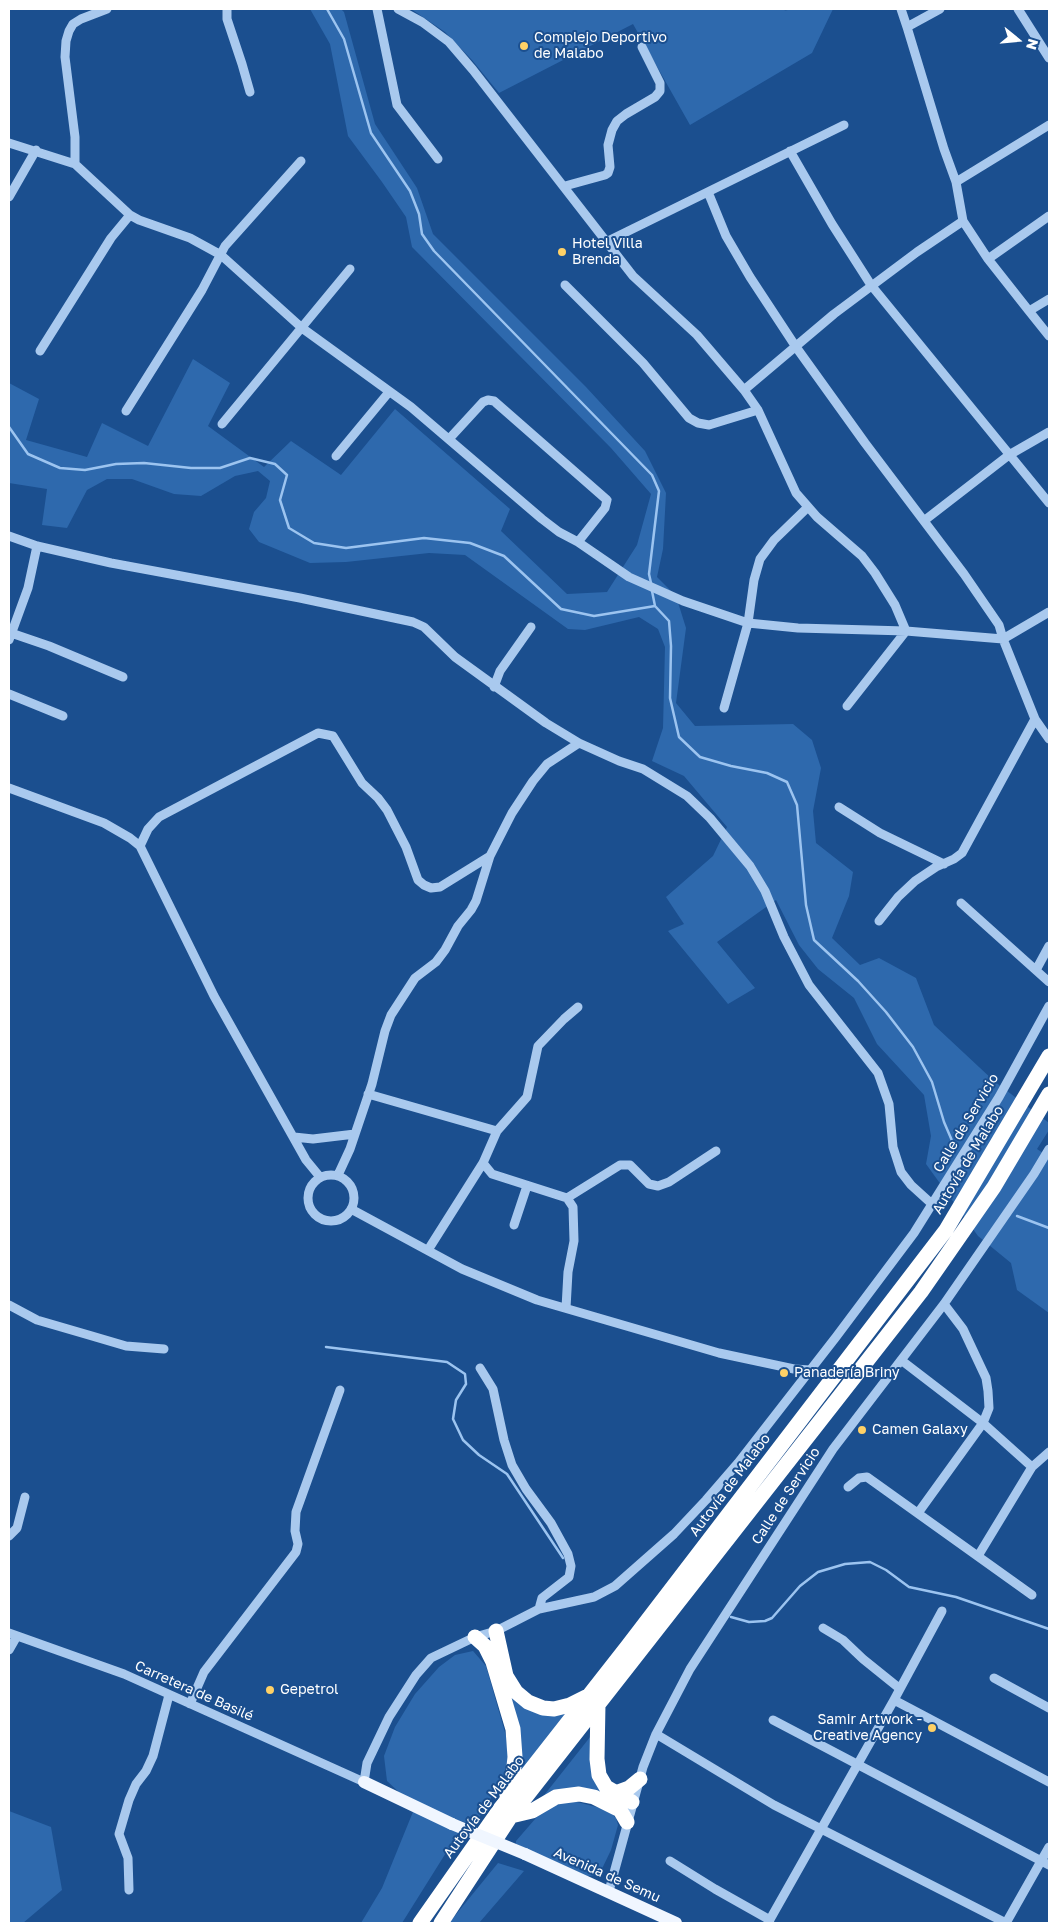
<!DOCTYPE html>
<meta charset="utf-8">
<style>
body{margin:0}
#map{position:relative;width:1058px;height:1932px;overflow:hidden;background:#1b4f8f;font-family:"Golos Text",sans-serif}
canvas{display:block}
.frame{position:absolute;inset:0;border:10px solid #fff;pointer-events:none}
.north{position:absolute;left:993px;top:15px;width:50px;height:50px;-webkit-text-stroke:4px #1b4f8f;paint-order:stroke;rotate:107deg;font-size:14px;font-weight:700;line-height:20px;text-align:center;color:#fff}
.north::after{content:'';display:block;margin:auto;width:18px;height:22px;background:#fff;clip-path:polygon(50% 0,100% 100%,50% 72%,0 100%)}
</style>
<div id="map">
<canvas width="1058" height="1932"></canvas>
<div class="frame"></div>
<div class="north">N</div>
</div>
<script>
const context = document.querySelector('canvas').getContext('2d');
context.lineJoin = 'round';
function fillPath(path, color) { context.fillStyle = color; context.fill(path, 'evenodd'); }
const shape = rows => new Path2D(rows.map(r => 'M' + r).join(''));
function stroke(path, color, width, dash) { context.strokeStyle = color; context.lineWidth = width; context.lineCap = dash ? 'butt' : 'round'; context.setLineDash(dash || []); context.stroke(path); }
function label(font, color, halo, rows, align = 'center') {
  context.font = font + ' "Golos Text",sans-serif'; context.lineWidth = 4; context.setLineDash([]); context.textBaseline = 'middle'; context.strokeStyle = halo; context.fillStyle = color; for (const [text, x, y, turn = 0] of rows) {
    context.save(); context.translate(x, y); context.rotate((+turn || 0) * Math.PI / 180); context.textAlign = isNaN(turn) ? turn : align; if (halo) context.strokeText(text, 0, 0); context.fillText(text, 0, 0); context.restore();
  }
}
fillPath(shape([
 [310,9,341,9,344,12,375,124,417,188,433,234,586,387,645,451,666,493,663,549,657,577,676,596,686,628,676,703,695,726,793,724,812,740,821,768,813,811,816,843,853,872,849,896,832,938,860,965,879,958,916,978,934,1025,994,1081,1049,1123,1049,1130,1037,1149,1049,1157,1049,1313,1017,1290,1011,1263,978,1236,926,1164,931,1136,924,1095,877,1044,854,998,818,969,799,945,776,900,717,942,755,988,728,1004,668,931,684,924,666,897,713,856,727,827,684,776,652,761,663,728,665,647,658,629,639,617,585,630,568,629,465,555,429,553,346,562,310,563,259,542,249,529,254,512,266,498,270,481,258,471,235,476,201,496,174,494,132,479,107,479,87,490,67,528,42,525,47,489,9,483,9,383,39,399,26,440,87,457,102,423,148,446,193,359,230,383,208,426,264,467,291,441,341,475,395,409,510,509,501,531,567,594,607,592,637,545,651,494,611,448,412,247,406,217,382,182,348,136,330,44],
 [411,9,780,9,788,11,783,9,833,9,812,53,690,125,633,24,499,93,472,60,445,32],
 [473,1651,486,1666,506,1736,508,1757,504,1776,475,1825,450,1818,459,1832,402,1923,361,1923,382,1888,417,1802,402,1795,387,1781,384,1756,395,1727,415,1694,439,1667,455,1655],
 [505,1685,519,1702,571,1708,511,1785],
 [598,1727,593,1758,620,1804,583,1791,534,1808],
 [563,1802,577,1802,608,1810,616,1818,618,1825,611,1850,599,1875,587,1876,516,1844,516,1841,542,1811],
 [9,1811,51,1827,62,1890,23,1923,9,1923],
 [498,1863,524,1871,479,1923,449,1923]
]), '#2e69ad');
stroke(shape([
 [327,9,344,39,371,133,410,191,419,214,422,234,434,251,652,475,659,491,649,574,651,583],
 [9,427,28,454,60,468,85,470,116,464,144,463,191,468,220,468,250,458,275,464,287,475,280,500,289,528,314,543,346,548,424,538,470,543,504,556,561,609,594,616,655,606,669,621,671,646,670,698,679,737,700,757,731,766,767,773,787,782,797,805,806,905,814,940,858,981,886,1012,913,1047,932,1082,944,1122,953,1143],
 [652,591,655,606],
 [1017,1216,1049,1228],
 [326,1347,447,1362,465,1374,466,1384,456,1400,453,1419,463,1440,479,1455,507,1474,563,1558],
 [731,1617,749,1622,765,1621,772,1618,800,1586,818,1572,845,1564,870,1562,886,1570,909,1587,956,1597,1049,1629]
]), '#9cc4f0', 2.5);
stroke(shape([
 [227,9,227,19,242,64,250,92],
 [377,9,397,105,438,159],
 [398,9,422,22,449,42,473,70,633,276,697,335,744,390,758,410,796,493,817,517,862,556,875,573,895,605,906,631],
 [901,9,907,27],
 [1018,9,1049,58],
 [9,143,75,164,130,215,139,220,190,238,221,255,302,328,411,407,542,519,559,532,578,542,629,577,683,601,748,623,798,628,906,631,1003,639,1035,719,1049,739],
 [790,151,832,224,871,285,1049,503],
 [75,164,75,137,65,57,66,41,69,31,73,24,81,19,107,9],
 [956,182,1049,125],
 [565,186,605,175,608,173,610,167,608,145,612,130,617,121,626,114,655,97,660,91,660,83,642,47],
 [708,192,726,236,750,277,796,347,865,443,964,574,999,625,1003,639,1049,612],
 [9,197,36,150],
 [963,221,988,259,1029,311,1049,299],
 [606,242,844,125],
 [988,259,1049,216],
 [565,285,643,363,689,418,698,423,709,425,758,410],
 [1029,311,1049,336],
 [40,351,111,238,130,215],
 [744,390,834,314,917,252,963,221,956,182,944,149,907,27,940,9],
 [126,411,202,290,225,246,301,161],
 [222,424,350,269],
 [449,439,483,402,488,400,494,401,607,500,605,508,578,542],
 [336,456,389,392],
 [925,520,1009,455,1049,432],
 [9,536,37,546,111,563,300,598,413,622,424,627,455,657,546,723,579,743,619,761,643,769,687,796,710,818,750,866,765,891,784,937,809,985,878,1073,889,1104,893,1147,901,1172,911,1185,933,1205],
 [11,633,49,646,123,677],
 [9,640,28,588,37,546],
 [494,687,500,671,531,627],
 [9,694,63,716],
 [847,706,906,631],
 [724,708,748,623,754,580,760,559,774,540,808,507],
 [9,788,104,823,130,838,140,846,214,996,306,1160,320,1177],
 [839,807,880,833,944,864],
 [140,846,148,829,159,817,318,733,333,736,362,783,378,798,387,810,406,847,418,880,424,885,431,888,440,887,490,856],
 [961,903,1049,982],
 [879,921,898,897,915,881,936,867,954,859,962,853,1035,719],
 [1036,970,1049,946],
 [368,1094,497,1131,483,1163,428,1250],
 [497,1131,527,1097,538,1046,564,1019,578,1007],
 [294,1137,313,1139,355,1134],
 [483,1163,492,1174,567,1198,573,1207,574,1241,568,1272,566,1308],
 '308 1198a23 23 0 1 1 46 0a23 23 0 1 1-46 0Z',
 [338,1175,350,1149,372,1084,385,1031,391,1015,415,978,436,962,445,950,458,926,471,910,476,901,490,856,512,813,533,781,547,764,579,743],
 [567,1198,620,1165,630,1165,649,1184,658,1186,669,1182,716,1151],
 [351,1209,462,1269,537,1300,719,1353,794,1369,810,1370],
 [514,1225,527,1186],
 [9,1305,37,1320,92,1336,126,1346,164,1349],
 [901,1360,983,1423,1032,1467],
 [480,1368,493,1389,504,1440,512,1465,526,1489,551,1523,568,1554,571,1566,569,1577,542,1598,539,1609],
 [848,1487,859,1478,867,1477,1032,1595],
 [918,1513,983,1423,989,1408,988,1391,986,1378,963,1329,944,1304],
 [9,1536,17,1528,25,1497],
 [978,1556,1032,1467,1049,1452],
 [823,1628,843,1640,863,1659,899,1688],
 [9,1633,124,1674,364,1782,367,1763,389,1717,416,1675,431,1658,475,1637,496,1631,539,1609,594,1597,615,1586,674,1534,706,1500,738,1463,836,1337,914,1233,999,1097,1049,1006],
 [9,1650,17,1636],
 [994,1678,1049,1708],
 [894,1700,1049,1782],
 [190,1704,204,1672,296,1552,298,1544,295,1531,296,1512,340,1390],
 [773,1720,1049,1865],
 [656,1734,774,1805,1006,1923],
 [670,1861,715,1889,770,1920],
 [129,1890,128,1858,119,1834,129,1800,136,1784,146,1771,153,1756,169,1695],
 [609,1891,643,1767,656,1734,690,1669,833,1449,944,1304,1034,1174,1049,1149],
 [768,1923,894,1700,942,1611],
 [1006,1923,1049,1847]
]), '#a9c9ee', 9);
stroke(shape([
 [364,1782,452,1824],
 [525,1854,676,1923]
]), '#f0f6ff', 12);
stroke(shape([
 [496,1631,506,1676,516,1692,528,1702,543,1708,554,1709,570,1705,586,1697],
 [475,1637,485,1646,493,1662,513,1729,515,1757,513,1775,507,1795],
 [598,1704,597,1759,599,1775,606,1787,632,1802],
 [618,1792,629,1788,640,1779],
 [511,1816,532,1811,556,1797,579,1794,594,1797,620,1810,627,1822],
 [420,1923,500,1809,627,1647,946,1230,1049,1056],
 [441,1923,511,1816,921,1292,994,1187,1049,1094]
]), '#fff', 15);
stroke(shape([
 [452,1824,525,1854]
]), '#f0f6ff', 12);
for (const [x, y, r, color] of [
 [524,46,5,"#ffd166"],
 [562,252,5,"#ffd166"],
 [784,1373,5,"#ffd166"],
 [862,1430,5,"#ffd166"],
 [270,1690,5,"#ffd166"],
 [932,1728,5,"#ffd166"]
]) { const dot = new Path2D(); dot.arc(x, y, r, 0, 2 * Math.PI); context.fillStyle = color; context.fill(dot); stroke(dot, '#1b4f8f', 2); }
label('14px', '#fff', '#1b4f8f', [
 ["Complejo Deportivo",534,38],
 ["de Malabo",534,54],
 ["Hotel Villa",572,244],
 ["Brenda",572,260],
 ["Panadería Briny",794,1373],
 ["Camen Galaxy",872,1430],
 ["Gepetrol",280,1690],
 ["Samir Artwork -",922,1720,"right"],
 ["Creative Agency",922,1736,"right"]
], 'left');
label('14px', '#fff', '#1b4f8f', [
 ["Calle de Servicio",966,1123,-59],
 ["Autovía de Malabo",968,1160,-59],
 ["Autovía de Malabo",730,1485,-53],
 ["Calle de Servicio",786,1496,-57],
 ["Carretera de Basilé",194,1691,24],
 ["Autovía de Malabo",484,1807,-53],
 ["Avenida de Semu",607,1875,24]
]);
</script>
